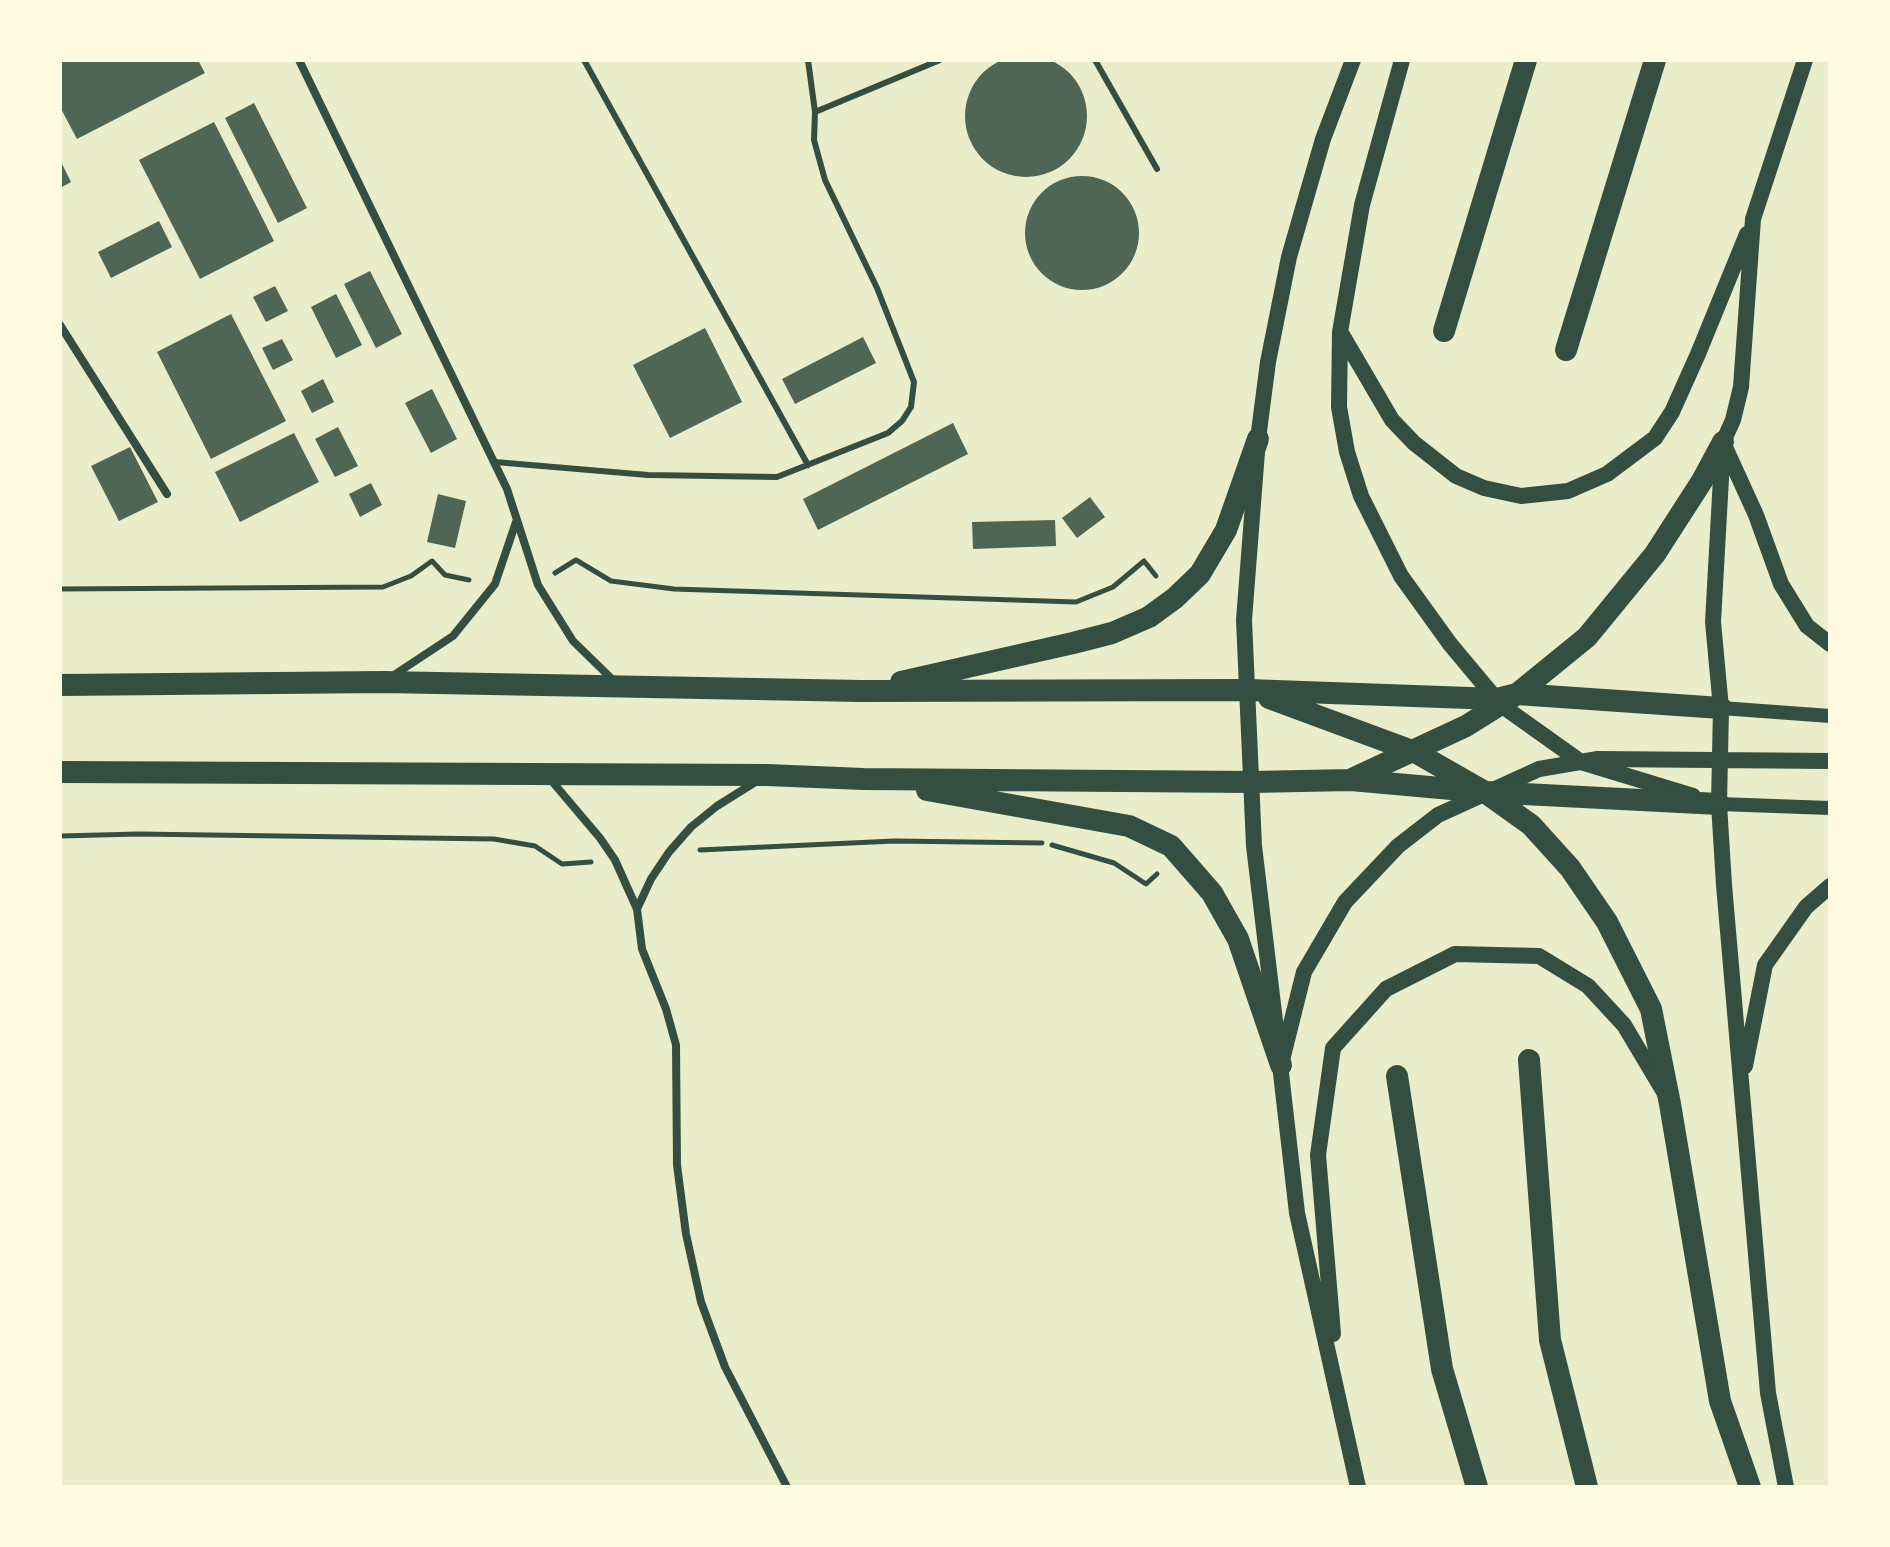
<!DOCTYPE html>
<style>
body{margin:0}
#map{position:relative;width:1890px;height:1547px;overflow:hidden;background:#e9edc9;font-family:Montserrat,sans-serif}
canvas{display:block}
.frame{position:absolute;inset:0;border:62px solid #fefae0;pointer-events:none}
</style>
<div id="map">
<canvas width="1890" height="1547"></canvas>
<div class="frame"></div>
</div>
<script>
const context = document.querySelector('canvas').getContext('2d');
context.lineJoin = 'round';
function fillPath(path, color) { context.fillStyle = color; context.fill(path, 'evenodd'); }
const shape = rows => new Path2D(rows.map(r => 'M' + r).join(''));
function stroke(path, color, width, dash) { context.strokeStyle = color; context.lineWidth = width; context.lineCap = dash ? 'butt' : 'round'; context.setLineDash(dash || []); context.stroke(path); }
fillPath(shape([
 '965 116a61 61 0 1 1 122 0a61 61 0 1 1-122 0Z',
 [60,60,198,60,205,73,77,139,60,107],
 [254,103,307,208,278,223,225,118],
 [214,122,274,241,200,279,139,160],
 [60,160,71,182,60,188],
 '1025 233a57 57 0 1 1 114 0a57 57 0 1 1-114 0Z',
 [159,221,172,247,111,278,98,252],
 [370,271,402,334,376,348,344,284],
 [275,286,288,311,266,322,253,297],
 [336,294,362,345,336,358,311,307],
 [231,314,286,421,211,459,157,352],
 [705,328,742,402,670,438,633,365],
 [863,337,876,363,795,404,782,379],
 [282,339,293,360,273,370,262,348],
 [323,379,334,402,312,413,301,391],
 [432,389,457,439,431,453,405,403],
 [953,423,968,454,818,530,803,499],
 [338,427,358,466,335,477,315,439],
 [294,433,319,482,240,522,215,472],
 [130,447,158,502,119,521,91,466],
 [371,483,382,505,360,517,349,494],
 [438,494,466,501,455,548,427,542],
 [1090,497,1105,517,1077,538,1062,518],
 [1055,520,1056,546,973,549,972,522]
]), '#4f6655');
stroke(shape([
 [555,573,576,560,611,581,674,589,1076,602,1113,587,1144,561,1156,576],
 [60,589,383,587,411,576,432,561,445,575,469,580],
 [60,836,138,834,494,839,535,846,562,864,591,862],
 [1052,845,1114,863,1146,884,1157,874],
 [700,850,894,841,1042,843]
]), '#344e41', 5);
stroke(shape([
 [584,60,808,465],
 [1095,60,1157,169],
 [815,112,940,60],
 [495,462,648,475,777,477,888,433,902,421,911,407,914,382,877,288,825,180,814,140,815,112,808,60]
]), '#344e41', 6);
stroke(shape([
 [299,60,507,489,538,585,573,641,615,682],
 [60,325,167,494],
 [391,677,453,636,495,584,516,522],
 [550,779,600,838,615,860,637,909,642,949,666,1009,676,1045,677,1165,686,1234,701,1302,725,1367,787,1487],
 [637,909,651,879,669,852,691,827,717,806,757,781]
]), '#344e41', 8);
stroke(shape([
 [1721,708,1830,716],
 [1719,804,1830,808]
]), '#344e41', 14);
stroke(shape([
 [1402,60,1362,205,1340,332,1339,407,1347,452,1361,496,1401,576,1450,644,1501,705,1581,762,1693,796],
 [1341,333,1392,420,1414,443,1456,476,1484,488,1521,496,1568,491,1607,474,1655,438,1672,412,1698,354,1747,234],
 [1725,447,1756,515,1781,584,1807,626,1830,644],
 [1276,1029,1254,846,1244,620,1258,439,1268,362,1289,257,1323,139,1353,60],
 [1279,1056,1297,1213,1358,1487],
 [1281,1064,1304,972,1345,902,1398,846,1438,815,1539,769,1598,759,1830,761],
 [1745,1066,1765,965,1806,907,1830,886],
 [1333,1334,1318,1155,1333,1048,1386,989,1455,954,1539,956,1588,986,1624,1025,1664,1092],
 [1786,1487,1768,1393,1724,885,1719,804,1721,708,1713,622,1723,442,1733,420,1741,387,1753,219,1805,60]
]), '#344e41', 16);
stroke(shape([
 [1444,331,1526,60],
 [1566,350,1655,60],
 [901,682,1073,643,1112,633,1149,617,1175,598,1200,574,1226,530,1258,439],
 [60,685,384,682,861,691,1248,690,1497,699,1517,694,1721,708],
 [1269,698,1415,752,1485,792,1531,825,1570,868,1607,922,1651,1009,1670,1104,1720,1401,1750,1487],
 [60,772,767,775,863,779,1251,782,1351,780,1485,792,1719,804],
 [1352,779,1466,726,1517,694,1587,637,1655,554,1702,481,1723,442],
 [927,790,1129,826,1171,846,1212,893,1238,939,1281,1065],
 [1529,1060,1550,1340,1587,1487],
 [1397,1076,1442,1369,1477,1487]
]), '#344e41', 22);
</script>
